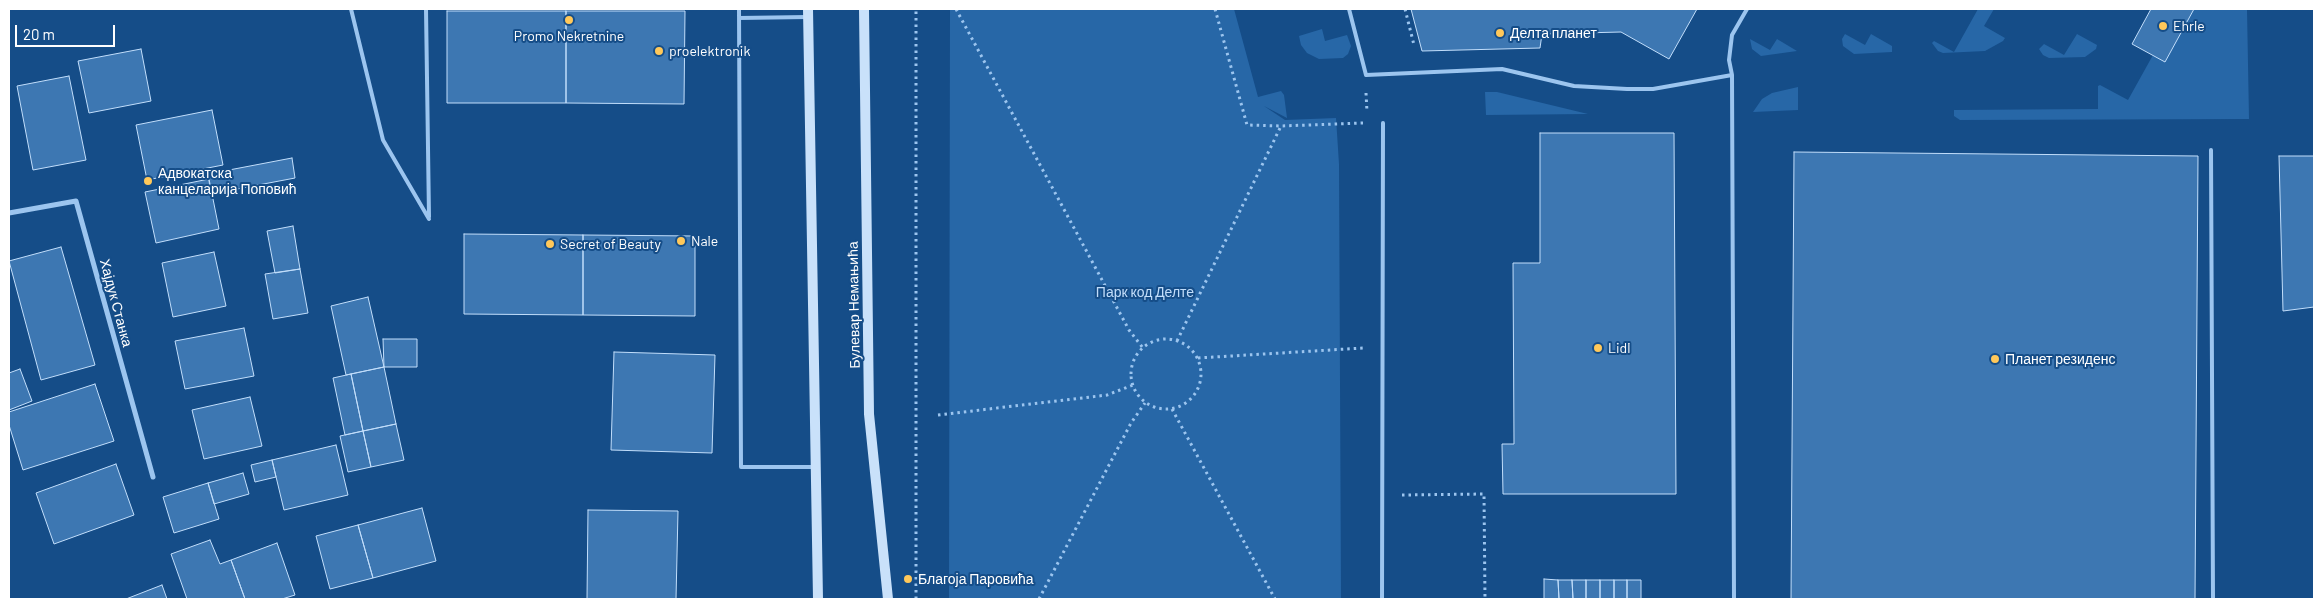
<!DOCTYPE html>
<meta charset="utf-8">
<style>
body{margin:0}
#map{position:relative;width:2323px;height:608px;overflow:hidden;background:#154d88;font-family:Barlow,sans-serif}
canvas{display:block}
.frame{position:absolute;inset:0;border:10px solid #fff;pointer-events:none}
.scale{position:absolute;left:15px;top:25px;width:100px;height:22px;box-sizing:border-box;border:2px solid #fff;border-top:0;padding-left:6px;font-size:15px;line-height:18px;white-space:nowrap;color:#fff;-webkit-text-stroke:4px #154d88;paint-order:stroke}
</style>
<div id="map">
<canvas width="2323" height="608"></canvas>
<div class="frame"></div>
<div class="scale">20 m</div>
</div>
<script>
const context = document.querySelector('canvas').getContext('2d');
context.lineJoin = 'round';
function fillPath(path, color) { context.fillStyle = color; context.fill(path, 'evenodd'); }
const shape = rows => new Path2D(rows.map(r => 'M' + r).join(''));
function stroke(path, color, width, dash) { context.strokeStyle = color; context.lineWidth = width; context.lineCap = dash ? 'butt' : 'round'; context.setLineDash(dash || []); context.stroke(path); }
function label(font, color, halo, rows, align = 'center') {
  context.font = font + ' Barlow,sans-serif'; context.lineWidth = 4; context.setLineDash([]); context.textBaseline = 'middle'; context.strokeStyle = halo; context.fillStyle = color; for (const [text, x, y, turn = 0] of rows) {
    context.save(); context.translate(x, y); context.rotate((+turn || 0) * Math.PI / 180); context.textAlign = isNaN(turn) ? turn : align; if (halo) context.strokeText(text, 0, 0); context.fillText(text, 0, 0); context.restore();
  }
}
fillPath(shape([
 [950,9,1234,9,1258,97,1281,91,1284,95,1287,118,1264,106,1285,120,1336,118,1339,164,1341,599,949,599],
 [1978,9,1994,9,1984,26,2005,38,2003,41,1985,51,1943,53,1938,51,1932,43,1934,41,1954,52],
 [2194,9,2247,9,2249,119,1960,120,1954,116,1954,110,2098,109,2098,86,2100,85,2128,100,2153,55,2165,61],
 [1322,29,1325,41,1347,35,1351,46,1348,54,1343,58,1319,59,1307,53,1301,45,1299,36],
 [1845,34,1865,45,1871,34,1892,46,1892,52,1854,54,1843,46,1842,39],
 [2077,34,2097,45,2096,49,2085,57,2049,58,2043,55,2039,49,2044,44,2064,55],
 [1750,39,1770,50,1777,39,1797,51,1761,56,1752,49],
 [1798,87,1798,110,1753,112,1762,99,1772,93],
 [1485,92,1497,92,1588,114,1486,115]
]), '#2767a7');
const building = shape([
 [1411,9,1697,9,1669,59,1621,32,1542,34,1540,48,1422,51,1411,9],
 [2151,9,2194,9,2165,62,2132,44,2151,9],
 [447,11,566,11,566,103,447,103,447,11],
 [566,11,685,11,684,104,566,103,566,11],
 [141,49,151,101,89,113,78,61,141,49],
 [69,76,86,160,33,170,17,86,69,76],
 [212,110,223,165,147,180,136,125,212,110],
 [1540,133,1674,133,1676,494,1503,494,1502,444,1514,444,1513,263,1540,263,1540,133],
 [1794,152,2198,156,2195,599,1791,599,1794,152],
 [2279,156,2314,156,2314,307,2283,311,2279,156],
 [292,158,295,178,211,194,208,174,292,158],
 [209,179,219,229,156,243,145,192,209,179],
 [293,226,300,269,275,273,267,231,293,226],
 [464,234,583,235,583,315,464,314,464,234],
 [583,235,695,236,695,316,583,315,583,235],
 [61,247,95,365,41,380,9,261,61,247],
 [214,252,226,306,173,317,162,263,214,252],
 [300,269,308,313,273,319,265,274,300,269],
 [368,297,384,367,346,375,331,306,368,297],
 [244,328,254,376,185,389,175,341,244,328],
 [383,339,417,339,417,367,384,367,383,339],
 [614,352,715,355,712,453,611,450,614,352],
 [384,367,396,424,363,431,351,374,384,367],
 [20,369,32,401,9,410,9,373,20,369],
 [351,374,363,431,345,435,333,378,351,374],
 [95,384,114,441,23,470,9,425,9,412,95,384],
 [250,397,262,446,204,459,192,410,250,397],
 [396,424,404,460,371,467,363,431,396,424],
 [363,431,371,467,348,472,340,436,363,431],
 [336,445,348,495,284,510,272,460,336,445],
 [272,460,276,477,255,482,251,465,272,460],
 [116,464,134,515,54,544,36,493,116,464],
 [243,473,249,494,214,504,208,483,243,473],
 [208,483,219,519,174,533,163,497,208,483],
 [422,508,436,561,373,578,358,525,422,508],
 [588,510,678,511,676,599,587,599,588,510],
 [358,525,373,578,330,589,316,536,358,525],
 [210,540,220,564,231,560,245,599,187,599,171,554,210,540],
 [277,543,295,595,282,599,245,599,231,560,277,543],
 [1544,579,1558,580,1559,599,1544,599,1544,579],
 [1558,580,1572,580,1573,599,1559,599,1558,580],
 [1572,580,1586,580,1586,599,1573,599,1572,580],
 [1586,580,1600,580,1600,599,1586,599,1586,580],
 [1600,580,1614,580,1614,599,1600,599,1600,580],
 [1614,580,1627,580,1627,599,1614,599,1614,580],
 [1627,580,1641,580,1641,599,1627,599,1627,580],
 [162,585,167,599,126,599,162,585]
]);
fillPath(building, '#3d77b2');
stroke(building, '#c2defb', 1);
stroke(shape([
 [956,9,1129,330,1143,348],
 [1215,9,1247,125,1281,126,1363,123],
 [1405,9,1414,45],
 [1366,93,1367,112],
 '1131 374a35 35 0 1 1 70 0a35 35 0 1 1-70 0Z',
 [1177,341,1281,126],
 [1198,358,1363,348],
 [1172,409,1275,599],
 [938,415,1107,395,1133,385],
 [1402,495,1484,494,1485,599],
 [916,599,916,9],
 [1039,599,1131,423,1145,403]
]), '#9cc5ef', 3, [2.5, 4]);
stroke(shape([
 [351,9,383,140,429,219],
 [426,9,429,217],
 [739,9,741,467,814,467],
 [1349,9,1366,75,1502,69,1574,86,1627,89,1653,89,1732,75,1729,60,1732,35,1747,9],
 [739,18,807,17],
 [1732,75,1734,599],
 [2211,150,2213,599],
 [1382,599,1383,123]
]), '#9cc5ef', 4);
stroke(shape([
 [9,213,76,201,153,477]
]), '#9cc5ef', 5);
stroke(shape([
 [808,9,818,599],
 [864,9,869,414,888,599]
]), '#c9e1fa', 10);
for (const [x, y, r, color] of [
 [569,20,5,"#ffc85a"],
 [2163,26,5,"#ffc85a"],
 [1500,33,5,"#ffc85a"],
 [659,51,5,"#ffc85a"],
 [148,181,5,"#ffc85a"],
 [681,241,5,"#ffc85a"],
 [550,244,5,"#ffc85a"],
 [1598,348,5,"#ffc85a"],
 [1995,359,5,"#ffc85a"],
 [908,579,5,"#ffc85a"]
]) { const dot = new Path2D(); dot.arc(x, y, r, 0, 2 * Math.PI); context.fillStyle = color; context.fill(dot); stroke(dot, '#154d88', 2); }
label('14px', '#fff', '#154d88', [
 ["Ehrle",2173,26],
 ["Делта планет",1510,33],
 ["Promo Nekretnine",569,36,"center"],
 ["proelektronik",669,51],
 ["Адвокатска",158,173],
 ["канцеларија Поповић",158,189],
 ["Nale",691,241],
 ["Secret of Beauty",560,244],
 ["Lidl",1608,348],
 ["Планет резиденс",2005,359],
 ["Благоја Паровића",918,579]
], 'left');
label('14px', '#c2defb', '#154d88', [
 ["Парк код Делте",1145,292]
]);
label('14px', '#fff', '#154d88', [
 ["Хајдук Станка",116,303,75],
 ["Булевар Немањића",854,305,-91]
]);
</script>
